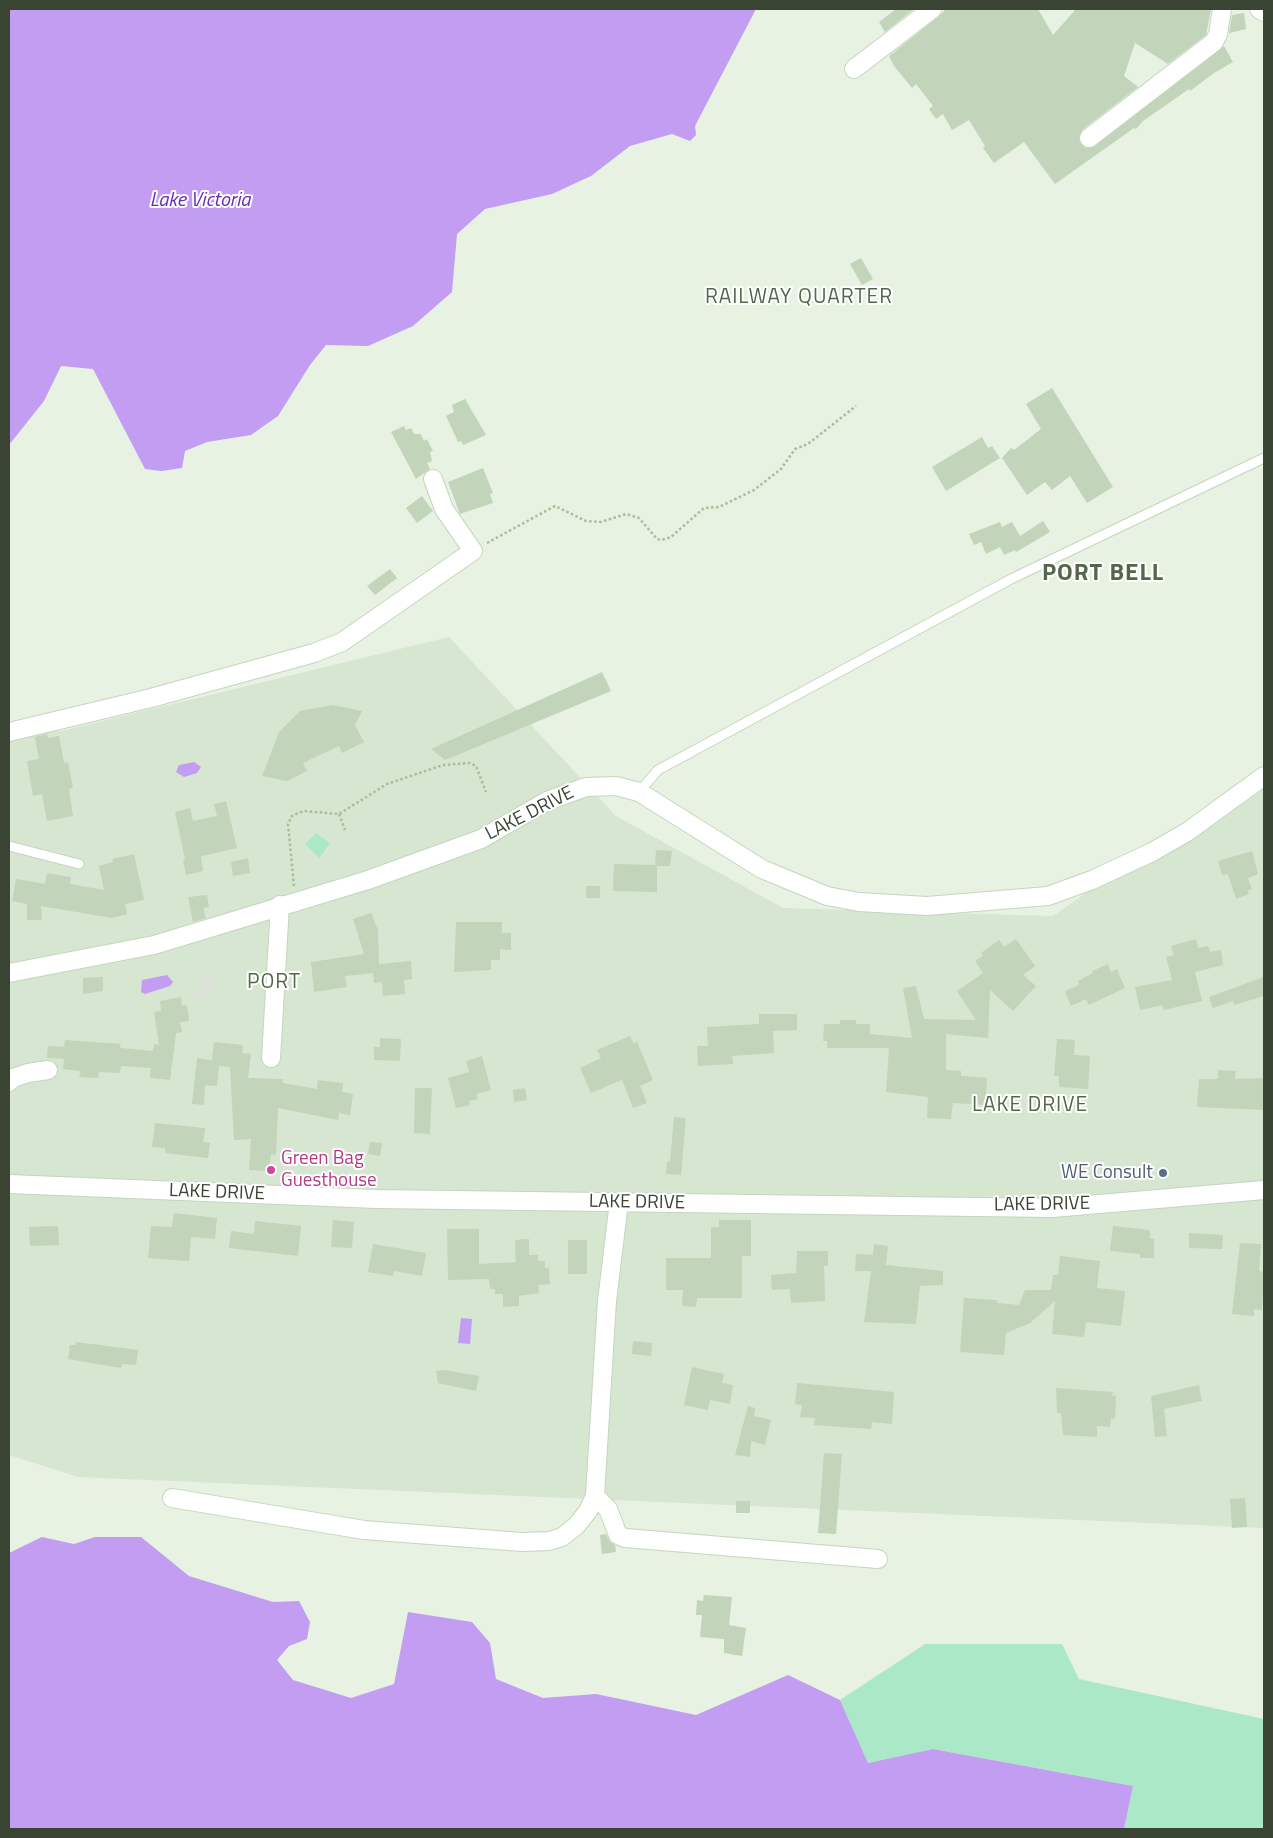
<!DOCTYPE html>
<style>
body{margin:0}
#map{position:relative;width:1273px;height:1838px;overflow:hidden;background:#e7f2e3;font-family:"Titillium Web",sans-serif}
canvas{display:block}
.frame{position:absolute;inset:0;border:10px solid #394433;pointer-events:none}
</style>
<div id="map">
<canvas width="1273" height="1838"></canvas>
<div class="frame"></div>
</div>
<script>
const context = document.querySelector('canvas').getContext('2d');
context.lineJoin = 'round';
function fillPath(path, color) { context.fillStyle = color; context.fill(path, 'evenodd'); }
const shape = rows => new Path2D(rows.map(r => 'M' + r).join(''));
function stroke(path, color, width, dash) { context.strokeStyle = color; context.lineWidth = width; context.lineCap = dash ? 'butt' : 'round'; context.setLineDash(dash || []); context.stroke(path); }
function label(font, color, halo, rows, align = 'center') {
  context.font = font + ' "Titillium Web",sans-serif'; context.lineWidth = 4; context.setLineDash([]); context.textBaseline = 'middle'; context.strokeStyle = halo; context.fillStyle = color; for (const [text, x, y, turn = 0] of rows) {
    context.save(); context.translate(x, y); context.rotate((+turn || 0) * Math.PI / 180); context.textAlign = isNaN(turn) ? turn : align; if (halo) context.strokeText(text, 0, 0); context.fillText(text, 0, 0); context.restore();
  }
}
fillPath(shape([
 [449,637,616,816,783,908,1053,916,1264,768,1264,1528,78,1477,9,1455,9,733,61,731]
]), '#d7e6d1');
fillPath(shape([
 [200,969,218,977,210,1000,193,998]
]), '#dae1d5');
fillPath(shape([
 [316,833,330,843,319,858,305,844],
 [925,1644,1062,1644,1079,1679,1264,1719,1264,1829,1124,1829,1133,1786,933,1749,868,1763,840,1700]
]), '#abe8c8');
fillPath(shape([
 [9,9,756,9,695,126,696,135,690,141,672,134,630,146,591,176,552,194,485,209,457,234,452,292,413,326,368,346,326,345,310,365,278,416,251,435,207,442,185,451,182,468,161,471,145,469,93,369,61,366,44,401,9,445],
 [194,762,201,767,197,773,184,777,176,772,179,765],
 [167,975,173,982,170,986,145,994,141,992,142,980],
 [461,1318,472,1319,470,1344,458,1343],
 [42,1537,74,1544,95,1537,141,1537,189,1576,273,1602,299,1601,310,1622,307,1639,289,1646,277,1660,293,1680,351,1698,394,1684,408,1612,472,1622,490,1643,496,1679,543,1698,596,1694,696,1715,788,1675,840,1700,868,1763,933,1749,1133,1786,1124,1829,9,1829,9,1553]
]), '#c29df1');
fillPath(shape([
 [896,9,914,9,885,32,879,22],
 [946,9,1038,9,1053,35,1076,9,1211,9,1206,35,1168,64,1135,43,1124,76,1138,87,1082,130,1079,140,1085,148,1095,146,1224,46,1233,62,1214,73,1190,91,1189,89,1143,121,1136,129,1134,128,1055,184,1024,142,994,163,983,148,985,146,969,120,952,130,943,114,936,119,929,109,933,106,916,84,912,88,894,66,889,56,938,17],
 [1244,13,1246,29,1229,33,1232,15],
 [861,258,873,279,862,285,850,264],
 [1052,388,1113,487,1087,503,1070,476,1052,490,1045,482,1027,495,1002,458,1011,448,1014,450,1041,429,1026,404],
 [465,399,486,435,463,445,461,441,458,442,446,416,454,412,452,405],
 [404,426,406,430,411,428,414,434,421,434,424,441,427,439,433,451,430,452,432,461,427,463,430,469,416,479,391,432],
 [982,437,988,448,992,446,1000,458,946,491,932,467],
 [483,468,493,493,490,494,493,503,460,514,448,482],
 [422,496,433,511,417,523,406,508],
 [1043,521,1050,532,1016,552,1015,550,1004,555,1000,547,986,554,981,542,974,545,969,534,1000,522,1002,527,1012,522,1020,536],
 [390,569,397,578,375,595,367,586],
 [602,672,611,691,445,760,431,749],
 [333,705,362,711,355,725,364,742,342,753,339,746,303,763,307,771,287,781,262,776,279,732,300,711],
 [47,734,48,738,59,736,64,763,68,762,73,788,69,789,73,816,47,821,42,794,33,796,27,761,39,759,35,737],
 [226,801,237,848,202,856,201,857,203,871,186,875,183,860,185,859,175,812,190,808,193,821,217,816,214,804],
 [656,850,672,851,670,866,657,866,657,892,613,891,614,864,655,865],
 [1252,851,1258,874,1248,878,1252,889,1248,890,1249,894,1236,899,1228,874,1222,875,1218,861],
 [134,854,144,900,125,904,127,914,112,918,41,906,42,920,27,920,27,904,12,901,16,879,45,884,47,873,71,877,70,884,104,890,99,866,113,862,112,859],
 [248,858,250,873,233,876,231,862],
 [586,886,600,886,600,898,586,898],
 [207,895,209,907,203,908,206,918,193,922,188,897],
 [371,913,378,930,379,964,411,961,412,979,404,980,405,994,383,996,382,982,374,983,373,973,345,976,347,987,314,992,311,962,364,954,353,919],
 [456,922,502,922,502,933,511,933,511,950,500,949,500,960,491,960,491,970,454,972],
 [1016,939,1035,966,1023,975,1036,986,1013,1011,990,990,988,1038,946,1034,946,1070,961,1071,961,1076,987,1078,985,1105,953,1103,951,1119,927,1118,928,1097,886,1092,889,1048,827,1048,827,1041,823,1041,824,1024,840,1024,840,1020,856,1020,856,1024,870,1024,870,1034,912,1038,903,988,916,986,924,1019,976,1020,957,991,983,973,975,961,983,956,981,953,999,940,1004,947],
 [1196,939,1198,948,1208,946,1210,952,1221,950,1223,965,1195,972,1202,1001,1164,1010,1162,1005,1140,1010,1135,987,1172,980,1166,957,1174,955,1171,946],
 [1108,964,1111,972,1117,969,1125,988,1089,1005,1086,999,1071,1006,1065,991,1079,985,1078,981,1093,973,1092,971],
 [103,977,103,991,83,994,83,978],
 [1264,977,1264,996,1234,1005,1233,1001,1213,1008,1209,997],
 [181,997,182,1006,187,1005,189,1021,180,1022,182,1032,176,1033,170,1080,150,1078,151,1068,121,1066,120,1073,99,1072,98,1078,79,1077,81,1071,63,1069,64,1059,47,1058,48,1046,64,1047,65,1040,121,1044,120,1048,153,1051,154,1044,159,1045,154,1012,161,1011,160,1001],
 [759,1014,797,1014,797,1030,773,1031,774,1053,732,1056,733,1064,698,1066,697,1046,708,1046,707,1027,759,1024],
 [630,1036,634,1044,637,1042,653,1080,640,1086,647,1103,633,1108,622,1080,591,1093,580,1068,601,1058,597,1050],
 [380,1038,401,1039,400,1061,374,1060,374,1047,380,1047],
 [1057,1039,1075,1040,1074,1055,1090,1056,1088,1089,1059,1087,1059,1076,1054,1076],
 [214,1042,243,1045,242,1053,251,1054,248,1078,283,1079,283,1083,317,1089,318,1080,343,1083,342,1092,353,1094,350,1115,339,1113,338,1120,278,1108,276,1155,271,1154,269,1171,249,1170,251,1139,234,1140,230,1067,219,1066,217,1086,205,1085,204,1105,192,1104,197,1058,212,1060],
 [482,1056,491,1090,476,1094,478,1099,469,1101,470,1105,456,1108,448,1078,469,1072,466,1061],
 [1218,1070,1236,1071,1235,1079,1264,1078,1264,1110,1197,1107,1199,1079,1218,1079],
 [415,1088,432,1088,430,1134,414,1133],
 [525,1088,527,1100,514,1102,513,1090],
 [674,1117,686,1118,681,1175,666,1174,667,1162,670,1162],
 [155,1123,205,1128,203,1142,210,1143,208,1158,165,1153,165,1148,152,1147],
 [370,1142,382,1143,380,1156,368,1154],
 [174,1213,217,1218,215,1239,191,1237,189,1261,148,1258,151,1226,172,1227],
 [333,1220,354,1222,352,1248,331,1247],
 [719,1220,751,1220,751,1256,742,1256,742,1298,697,1298,696,1307,682,1306,683,1290,666,1290,666,1258,711,1258,711,1227,719,1227],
 [255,1221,301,1226,298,1256,229,1248,231,1231,254,1234],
 [58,1226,59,1245,30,1246,29,1227],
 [1113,1226,1150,1230,1150,1239,1154,1239,1154,1258,1140,1258,1140,1254,1110,1251],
 [447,1229,479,1229,479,1264,516,1262,515,1240,529,1239,529,1255,538,1255,538,1261,545,1261,545,1268,549,1268,550,1284,538,1285,539,1293,519,1296,519,1306,503,1307,503,1294,495,1294,495,1289,490,1289,489,1279,448,1280],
 [1189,1233,1223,1235,1222,1249,1189,1248],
 [568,1240,587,1240,587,1274,568,1274],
 [1240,1243,1261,1244,1259,1271,1264,1272,1262,1310,1254,1309,1254,1316,1232,1314],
 [373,1244,426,1253,422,1276,394,1271,393,1276,368,1272],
 [874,1244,888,1246,886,1265,943,1271,943,1285,920,1286,916,1324,864,1322,871,1271,855,1271,856,1254,873,1255],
 [797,1251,828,1251,828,1266,824,1266,825,1301,791,1303,790,1289,772,1290,771,1275,796,1273],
 [1060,1256,1100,1261,1097,1288,1125,1291,1121,1326,1086,1322,1084,1337,1052,1334,1055,1301,1030,1323,1006,1333,1004,1355,960,1352,964,1298,997,1300,997,1303,1019,1305,1025,1290,1051,1290,1053,1275,1058,1275],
 [633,1341,652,1343,651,1356,632,1354],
 [76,1342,138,1350,136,1365,122,1364,121,1368,68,1359,70,1345,75,1345],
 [692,1367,724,1374,722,1383,733,1385,730,1404,710,1400,708,1410,684,1405],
 [444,1370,479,1376,476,1391,438,1383,436,1371],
 [797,1383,894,1392,892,1424,872,1422,871,1429,814,1425,815,1418,800,1417,802,1405,795,1404],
 [1199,1385,1202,1401,1164,1409,1167,1436,1155,1437,1151,1396],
 [1056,1388,1113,1392,1112,1396,1116,1395,1115,1419,1111,1418,1110,1427,1097,1426,1097,1437,1063,1435,1061,1413,1057,1413],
 [748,1406,755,1408,754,1416,771,1420,765,1445,751,1441,750,1457,735,1455],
 [824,1453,842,1454,836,1534,818,1533],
 [1245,1498,1247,1527,1232,1528,1230,1499],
 [736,1501,750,1501,750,1513,736,1513],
 [606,1534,610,1542,615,1545,616,1552,602,1554,600,1535],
 [704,1595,732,1597,729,1625,746,1628,742,1656,724,1653,724,1639,700,1637,702,1615,696,1615,697,1600,703,1601]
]), '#c2d4b9');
const service = shape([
 [639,792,658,770,1011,579,1264,458],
 [9,846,79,864]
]);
const minor = shape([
 [1259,9,1264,12],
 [854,69,932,9],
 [1089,138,1214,42,1218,34,1222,9],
 [9,732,151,698,314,653,342,642,473,551,444,509,433,479],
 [9,973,154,945,368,880,481,839,547,801,586,787,616,786,639,792,762,869,827,896,859,902,927,906,1048,896,1092,880,1152,852,1187,832,1264,776],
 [271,1058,280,905],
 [9,1082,13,1078,28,1073,48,1070],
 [9,1184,377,1199,1052,1208,1264,1190],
 [595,1496,608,1509,618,1535,625,1538,878,1559],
 [172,1498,364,1530,522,1542,549,1541,562,1537,576,1526,588,1511,595,1496,607,1301,619,1202]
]);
stroke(service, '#c4d6bd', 11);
stroke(minor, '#c4d6bd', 20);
stroke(shape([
 [487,543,555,506,586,521,601,522,626,514,639,518,657,539,662,540,671,537,704,508,719,507,754,490,781,469,795,449,808,444,856,406],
 [339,814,345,830],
 [294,886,288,824,292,816,298,813,304,811,339,814,387,784,443,765,470,763,476,766,486,792]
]), '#a4c097', 2.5, [2.5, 2.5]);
stroke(service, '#fff', 9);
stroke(minor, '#fff', 18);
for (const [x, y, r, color] of [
 [271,1170,5,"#d1479c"],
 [1163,1173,5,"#5c6f8a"]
]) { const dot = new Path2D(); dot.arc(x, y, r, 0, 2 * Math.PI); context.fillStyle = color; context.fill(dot); stroke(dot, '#fff', 2); }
label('19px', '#394433', '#fff', [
 ["LAKE DRIVE",530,814,-27],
 ["LAKE DRIVE",217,1193,2],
 ["LAKE DRIVE",637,1203,1],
 ["LAKE DRIVE",1042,1205,-1]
]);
label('19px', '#b23c85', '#fff', [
 ["Green Bag",281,1159],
 ["Guesthouse",281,1181]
], 'left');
label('19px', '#4e5e75', '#fff', [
 ["WE Consult",1153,1173]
], 'right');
label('italic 20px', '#692bb1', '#fff', [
 ["Lake Victoria",200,201]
]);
context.letterSpacing = '1px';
label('21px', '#55674a', '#fff', [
 ["RAILWAY QUARTER",799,298],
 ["PORT",274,983],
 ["LAKE DRIVE",1030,1106]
]);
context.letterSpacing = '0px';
context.letterSpacing = '1px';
label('bold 24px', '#55674a', '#fff', [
 ["PORT BELL",1103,574]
]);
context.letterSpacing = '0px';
</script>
